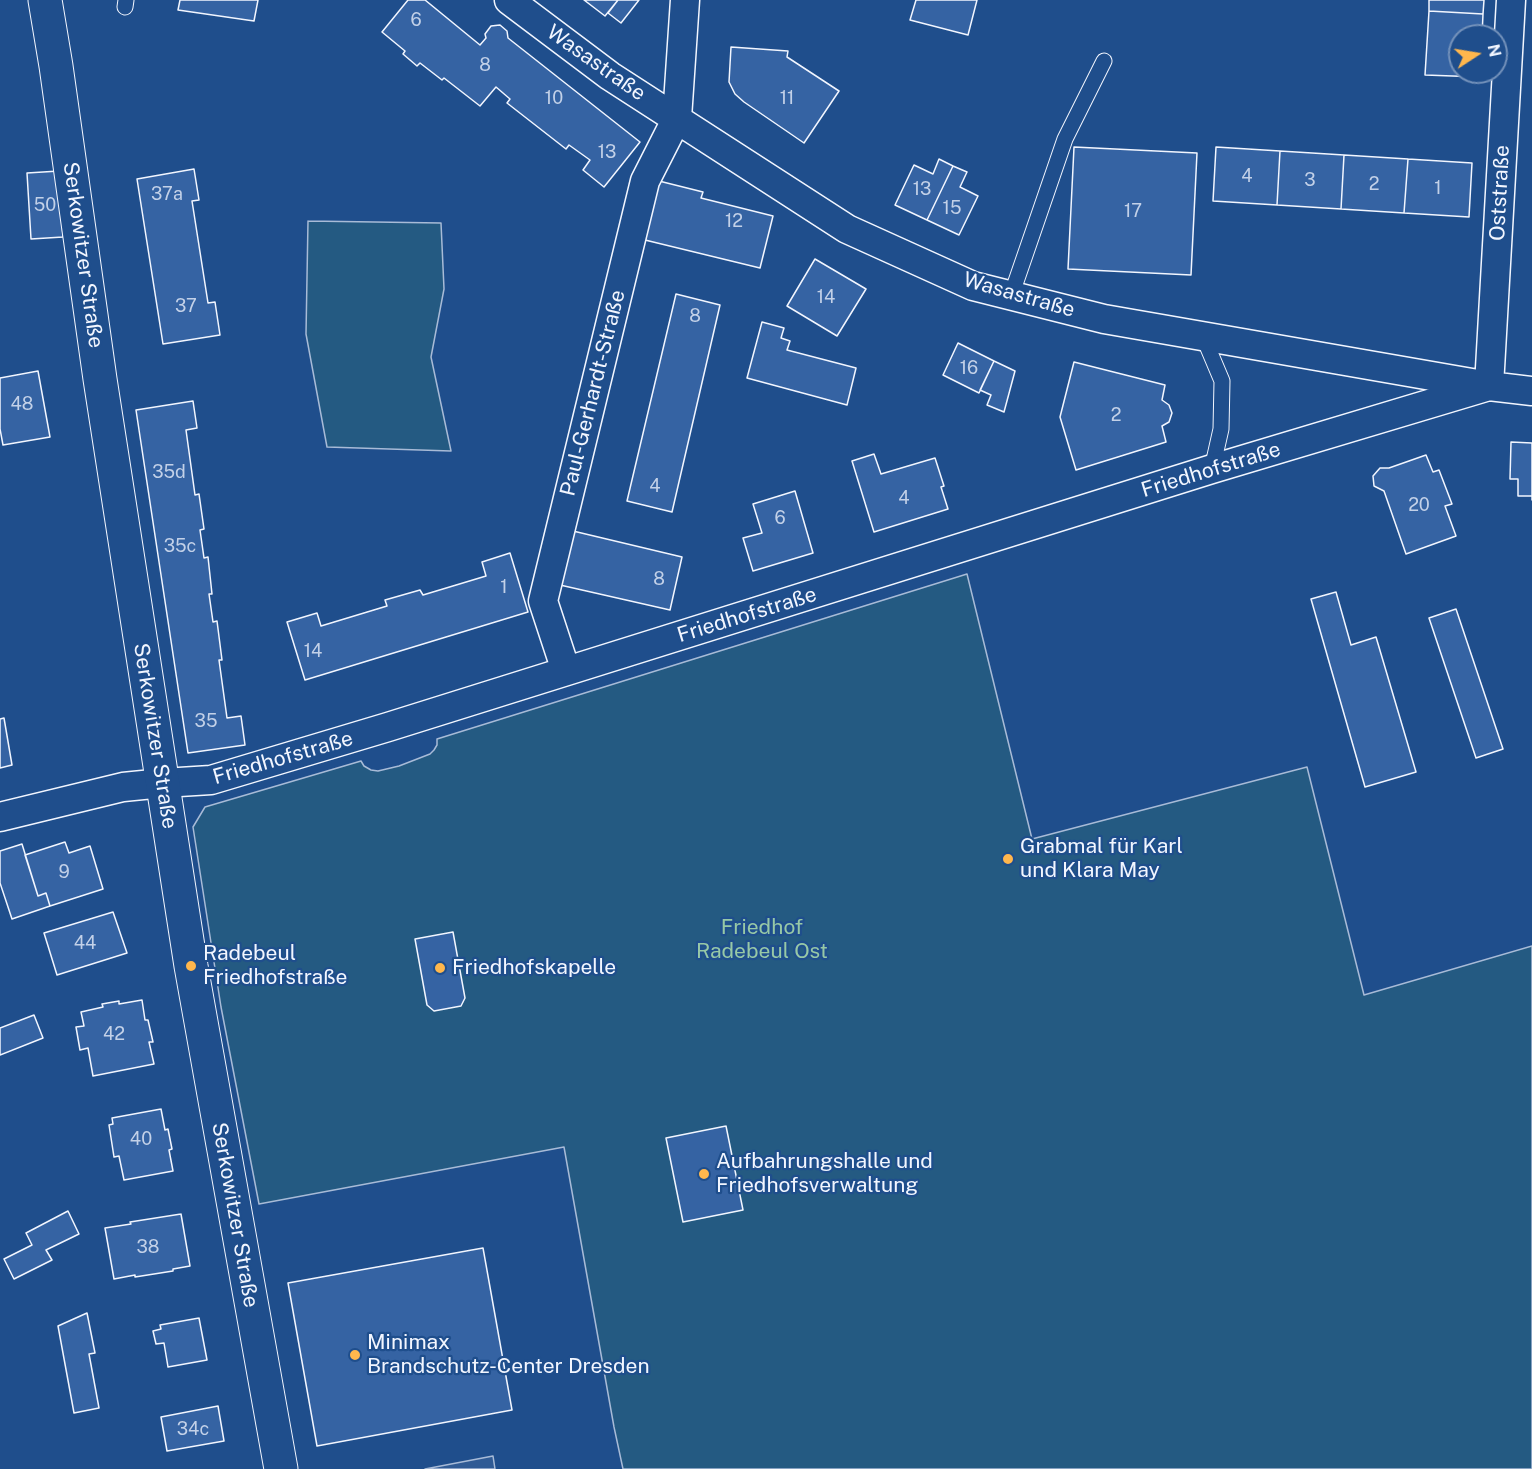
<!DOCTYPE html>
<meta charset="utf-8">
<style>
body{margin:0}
#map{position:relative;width:1532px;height:1469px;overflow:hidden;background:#1f4e8c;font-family:"Public Sans",sans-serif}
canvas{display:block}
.north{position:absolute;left:1448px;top:24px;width:60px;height:60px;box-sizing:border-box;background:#1f4e8c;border:2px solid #7391ba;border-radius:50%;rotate:78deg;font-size:16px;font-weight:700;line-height:24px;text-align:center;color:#f2f6ff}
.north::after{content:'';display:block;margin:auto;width:21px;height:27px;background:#ffb74d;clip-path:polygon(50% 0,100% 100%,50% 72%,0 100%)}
</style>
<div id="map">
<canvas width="1532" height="1469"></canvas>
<div class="north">N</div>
</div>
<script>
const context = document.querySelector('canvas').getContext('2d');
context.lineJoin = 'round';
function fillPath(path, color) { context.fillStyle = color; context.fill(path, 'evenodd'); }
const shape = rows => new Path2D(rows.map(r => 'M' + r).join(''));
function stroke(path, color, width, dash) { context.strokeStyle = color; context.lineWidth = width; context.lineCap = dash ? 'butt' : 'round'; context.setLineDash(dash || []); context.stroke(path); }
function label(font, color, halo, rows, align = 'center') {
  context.font = font + ' "Public Sans",sans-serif'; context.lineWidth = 4.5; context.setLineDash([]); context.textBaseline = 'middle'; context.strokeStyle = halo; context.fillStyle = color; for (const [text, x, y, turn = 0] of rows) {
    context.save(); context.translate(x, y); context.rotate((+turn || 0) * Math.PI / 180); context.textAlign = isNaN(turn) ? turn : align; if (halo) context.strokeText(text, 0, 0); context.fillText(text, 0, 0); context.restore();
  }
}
const green = shape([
 [308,221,441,223,444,289,431,357,451,451,327,447,306,334,308,221],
 [967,574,1032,839,1307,767,1364,995,1532,946,1532,1469,623,1469,614,1427,564,1147,259,1204,221,1007,193,827,205,807,361,761,364,766,371,770,378,771,399,766,430,754,434,750,437,745,437,739,967,574]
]);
fillPath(green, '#245a82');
stroke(green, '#a8bbd7', 1.5);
const parking = shape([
 [493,1456,495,1469,425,1469,493,1456]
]);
fillPath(parking, '#305b95');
stroke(parking, '#a8bbd7', 1.5);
const building = shape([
 [180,0,258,0,254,21,178,10,180,0],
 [408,0,425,0,480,45,486,38,485,34,491,26,500,25,507,31,508,38,640,142,604,187,583,170,590,160,569,145,566,149,507,103,510,99,496,87,480,106,444,78,442,80,420,63,417,66,403,54,405,51,382,32,408,0],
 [584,0,618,0,605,16,584,0],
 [618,0,639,0,621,23,608,13,618,0],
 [916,0,977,0,968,35,910,20,916,0],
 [1429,0,1484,0,1483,14,1429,11,1429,0],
 [1429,11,1483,14,1482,36,1460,36,1460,72,1480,72,1480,77,1425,75,1429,11],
 [731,47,788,51,787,57,839,91,804,143,744,102,735,94,729,82,731,47],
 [1074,147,1197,153,1191,275,1068,269,1074,147],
 [1216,147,1280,151,1277,205,1213,201,1216,147],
 [1280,151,1344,155,1341,209,1277,205,1280,151],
 [1344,155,1408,159,1404,213,1341,209,1344,155],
 [939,159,953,166,927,220,895,205,914,165,933,174,939,159],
 [1408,159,1472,163,1469,217,1404,213,1408,159],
 [953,166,967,172,960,187,978,196,959,235,927,220,953,166],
 [194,169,199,200,192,201,208,303,215,302,220,335,163,344,137,179,194,169],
 [59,171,63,237,31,239,27,173,59,171],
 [659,181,703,192,701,198,773,216,760,268,645,240,659,181],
 [815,259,866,289,837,336,787,306,815,259],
 [676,294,720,305,672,512,627,501,676,294],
 [762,322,784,328,781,338,790,341,787,350,856,368,847,405,747,378,762,322],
 [958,343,994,361,979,393,943,375,958,343],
 [994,361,1015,371,1004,412,987,405,991,395,980,390,994,361],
 [1074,362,1165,385,1162,400,1169,405,1172,413,1169,422,1162,426,1166,442,1076,470,1060,417,1074,362],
 [38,371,50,437,3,445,0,429,0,378,38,371],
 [193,401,197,428,186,430,195,495,199,494,204,529,200,530,204,558,208,557,212,594,209,594,213,622,217,621,222,660,219,660,227,718,241,716,245,745,188,753,136,410,193,401],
 [1511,442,1532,443,1532,500,1532,496,1518,496,1518,479,1510,479,1511,442],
 [874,454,881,474,935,458,944,486,941,487,948,509,874,532,852,461,874,454],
 [1426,455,1433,472,1439,470,1452,504,1445,506,1456,536,1406,554,1384,491,1374,486,1373,476,1380,468,1389,468,1426,455],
 [795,491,813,553,753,571,743,538,762,533,753,504,795,491],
 [573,531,682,557,670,610,560,585,573,531],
 [510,553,528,612,305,680,287,622,317,613,321,626,387,606,385,600,420,590,423,595,486,576,482,562,510,553],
 [1336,592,1351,645,1376,637,1416,772,1365,787,1311,599,1336,592],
 [1456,609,1503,749,1476,758,1429,618,1456,609],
 [4,718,12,765,0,768,0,719,4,718],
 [65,842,69,853,90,846,103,889,50,906,46,893,38,896,25,855,65,842],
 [22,844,38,896,46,893,50,906,12,919,0,883,0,851,22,844],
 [113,912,127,953,57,975,44,933,113,912],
 [453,932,465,998,461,1006,434,1011,427,1005,415,939,453,932],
 [142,1000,145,1020,148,1020,153,1042,149,1042,154,1064,93,1076,88,1048,80,1050,76,1027,84,1026,81,1012,103,1007,102,1004,119,1001,119,1004,142,1000],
 [34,1015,43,1038,0,1055,0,1028,34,1015],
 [161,1109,165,1130,168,1129,172,1149,169,1150,173,1171,124,1180,119,1156,114,1157,109,1125,113,1124,112,1118,161,1109],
 [726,1126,743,1210,683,1222,666,1138,726,1126],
 [68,1211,79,1234,46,1250,52,1260,14,1279,4,1259,32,1245,26,1233,68,1211],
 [181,1214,190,1266,173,1269,173,1271,135,1277,135,1275,114,1279,105,1228,131,1224,130,1222,181,1214],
 [483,1248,512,1410,317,1446,288,1283,483,1248],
 [87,1313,95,1353,89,1354,99,1408,74,1413,58,1326,87,1313],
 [199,1318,207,1360,168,1367,164,1343,156,1344,153,1331,161,1329,160,1325,199,1318],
 [218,1406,224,1441,167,1451,161,1417,218,1406]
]);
fillPath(building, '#3563a3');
stroke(building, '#f2f6ff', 1.5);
const lane = shape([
 [125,7,126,0],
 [1011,296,1065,139,1104,61],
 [1203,336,1222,381,1221,429,1212,469]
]);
const street = shape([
 [509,0,610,76,847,229,973,286,1104,319,1489,386,1532,391],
 [566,671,543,601,645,181,677,118,685,0],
 [0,817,123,787,163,783,211,780,388,727,1212,469,1489,386,1511,0]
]);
const secondary = shape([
 [45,0,56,66,100,379,191,966,281,1469]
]);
stroke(lane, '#f2f6ff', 17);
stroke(street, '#f2f6ff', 31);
stroke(secondary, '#f2f6ff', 35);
stroke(lane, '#1f4e8c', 15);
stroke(street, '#1f4e8c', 28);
stroke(secondary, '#1f4e8c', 33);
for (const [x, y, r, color] of [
 [1008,859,6,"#ffb74d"],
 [191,966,6,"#ffb74d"],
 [440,968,6,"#ffb74d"],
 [704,1174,6,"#ffb74d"],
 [355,1355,6,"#ffb74d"]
]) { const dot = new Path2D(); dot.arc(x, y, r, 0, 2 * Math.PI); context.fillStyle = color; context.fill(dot); stroke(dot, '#1f4e8c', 2); }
label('18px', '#c3d1e8', null, [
 ["6",416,20],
 ["8",485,65],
 ["10",554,98],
 ["11",787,98],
 ["13",607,152],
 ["4",1247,176],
 ["3",1310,180],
 ["2",1374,184],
 ["1",1438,188],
 ["13",922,189],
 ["37a",167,194],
 ["50",45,205],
 ["15",952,208],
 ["17",1133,211],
 ["12",734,221],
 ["14",826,297],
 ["37",186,306],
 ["8",695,316],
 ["16",969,368],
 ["48",22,404],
 ["2",1116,415],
 ["35d",169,472],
 ["4",655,486],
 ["4",904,498],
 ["20",1419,505],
 ["6",780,518],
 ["35c",180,546],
 ["8",659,579],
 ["1",504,587],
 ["14",313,651],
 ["35",206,721],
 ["9",64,872],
 ["44",85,943],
 ["42",114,1034],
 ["40",141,1139],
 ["38",148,1247],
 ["34c",193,1429]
]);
label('21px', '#f2f6ff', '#1f4e8c', [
 ["Wasastraße",596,63,35],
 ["Oststraße",1500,193,-87],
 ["Serkowitzer Straße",83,255,82],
 ["Wasastraße",1019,295,16],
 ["Paul-Gerhardt-Straße",593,393,-76],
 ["Friedhofstraße",1211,470,-17],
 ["Friedhofstraße",747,615,-17],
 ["Serkowitzer Straße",155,736,81],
 ["Friedhofstraße",283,758,-16],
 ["Serkowitzer Straße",235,1215,80]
]);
label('21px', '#f2f6ff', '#1f4e8c', [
 ["Grabmal für Karl",1020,847],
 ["und Klara May",1020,871],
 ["Radebeul",203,954],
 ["Friedhofstraße",203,978],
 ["Friedhofskapelle",452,968],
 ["Aufbahrungshalle und",716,1162],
 ["Friedhofsverwaltung",716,1186],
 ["Minimax",367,1343],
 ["Brandschutz-Center Dresden",367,1367]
], 'left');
label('21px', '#97c8a6', '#1f4e8c', [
 ["Friedhof",762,928],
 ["Radebeul Ost",762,952]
]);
</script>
